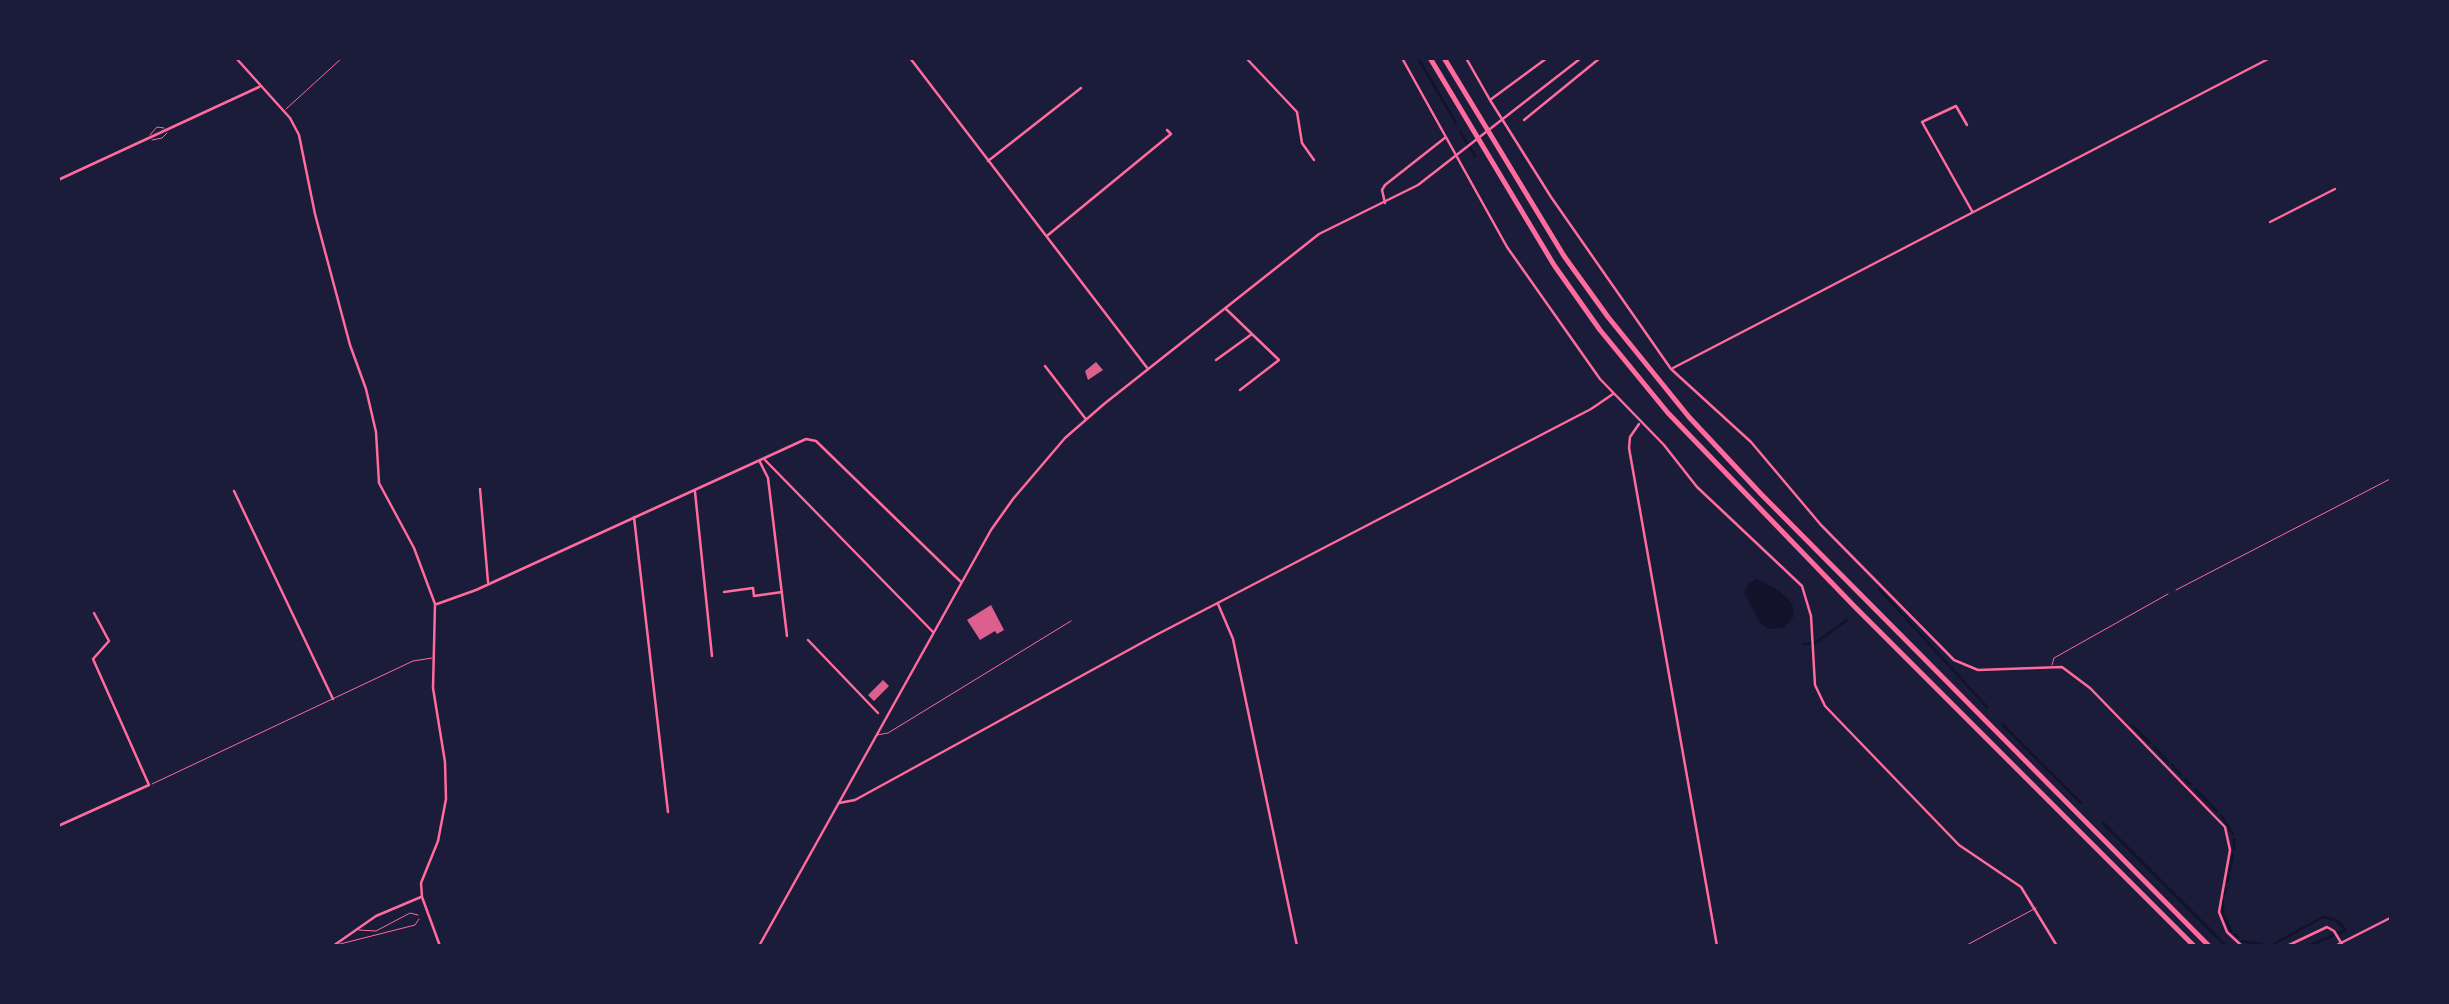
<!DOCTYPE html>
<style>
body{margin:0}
#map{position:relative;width:2449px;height:1004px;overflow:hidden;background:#1b1b3a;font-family:"Archivo Narrow",sans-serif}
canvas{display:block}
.frame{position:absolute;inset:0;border:60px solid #1b1b3a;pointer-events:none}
</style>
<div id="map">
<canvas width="2449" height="1004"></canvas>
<div class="frame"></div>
</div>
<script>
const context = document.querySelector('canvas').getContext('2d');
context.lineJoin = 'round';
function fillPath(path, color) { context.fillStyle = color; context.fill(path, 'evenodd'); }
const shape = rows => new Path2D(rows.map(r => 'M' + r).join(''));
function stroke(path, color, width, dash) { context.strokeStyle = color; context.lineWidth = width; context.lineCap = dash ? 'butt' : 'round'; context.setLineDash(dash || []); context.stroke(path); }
fillPath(shape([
 [1757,579,1779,591,1792,603,1794,616,1784,628,1769,629,1760,623,1744,592,1749,583]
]), '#12122b');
stroke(shape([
 [1418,58,1456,123],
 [1461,133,1475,156],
 [1879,589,1987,707],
 [1804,644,1815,643,1847,620],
 [2002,724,2081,803],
 [2132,725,2150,743],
 [2154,747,2168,762],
 [2172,765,2181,775],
 [2185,779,2190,784],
 [2195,789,2217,811],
 [2221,815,2233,834],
 [2103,823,2226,946],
 [2234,839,2234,849],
 [2230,871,2233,855],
 [2227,882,2229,876],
 [2224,894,2226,888],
 [2223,900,2223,913,2231,931],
 [2235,934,2238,937],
 [2242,941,2270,946,2323,917,2336,920,2346,930,2308,946]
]), '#12122b', 2.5);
fillPath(shape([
 [1096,362,1103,370,1088,380,1085,371],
 [991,605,1004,630,997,634,995,631,980,640,967,620],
 [883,680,889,686,874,701,868,695]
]), '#dd5f8e');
stroke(shape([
 [2176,590,2392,478]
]), '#ff6b9d', 1);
stroke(shape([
 [286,109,342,58],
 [150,135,157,127,164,128],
 [152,140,162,138,167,133],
 [2052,665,2054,658,2168,594],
 [877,735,888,733,1071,621],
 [152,784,413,661,432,658],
 [359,930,376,931,410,913,418,915],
 [336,945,415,925,419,919],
 [1965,946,2036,908]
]), '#ff6b9d', 1);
stroke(shape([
 [236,58,290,118,299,135,315,214,350,345,366,389,376,432,379,483,414,548,435,604,433,688,445,762,446,799,438,841,421,883,422,897,440,946],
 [910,58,1148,369],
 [1402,58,1507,247,1600,379,1664,445,1697,487,1802,586,1811,616,1815,685,1825,706,1959,845,2021,887,2057,946],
 [1466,58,1490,100],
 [1247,59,1297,112,1302,143,1314,160],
 [1524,120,1600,58],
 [1967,125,1956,106,1922,122,1972,211],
 [988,161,1081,88],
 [58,180,259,87],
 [1385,203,1382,190,1385,185,1446,137],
 [2270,222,2335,189],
 [1048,235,1171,134,1167,130],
 [1226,309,1279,360,1240,390],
 [1216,360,1252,334],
 [1045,366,1085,418],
 [1673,368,2270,58],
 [1639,424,1630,437,1629,448,1717,946],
 [765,460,933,632],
 [760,462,768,478,787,636],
 [480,489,488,582],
 [234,491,333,699],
 [695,492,712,656],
 [634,517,668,812],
 [724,592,753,588,754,596,782,592],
 [437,604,476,590,806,439,816,441,961,582],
 [1218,604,1233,639,1297,946],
 [808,640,878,713],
 [839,803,855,800,1156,635,1591,409,1613,394],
 [58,826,149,785,93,659,109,641,94,613],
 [333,946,376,916,421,897]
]), '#ff6b9d', 2.5);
stroke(shape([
 [1547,58,1490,100,1551,197,1671,369,1751,442,1821,525,1954,660,1978,670,2062,667,2090,688,2225,827,2230,850,2219,912,2227,932,2242,946],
 [759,946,991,530,1013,499,1065,438,1104,404,1319,234,1418,185,1581,58],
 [2287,946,2327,927,2334,931,2343,946],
 [2335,946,2392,917]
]), '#ff6b9d', 2.5);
stroke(shape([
 [1430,58,1554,265,1600,330,1668,413,1854,606,2194,946],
 [1444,58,1564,256,1608,317,1689,417,1761,494,2209,946]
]), '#ff6b9d', 5);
</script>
